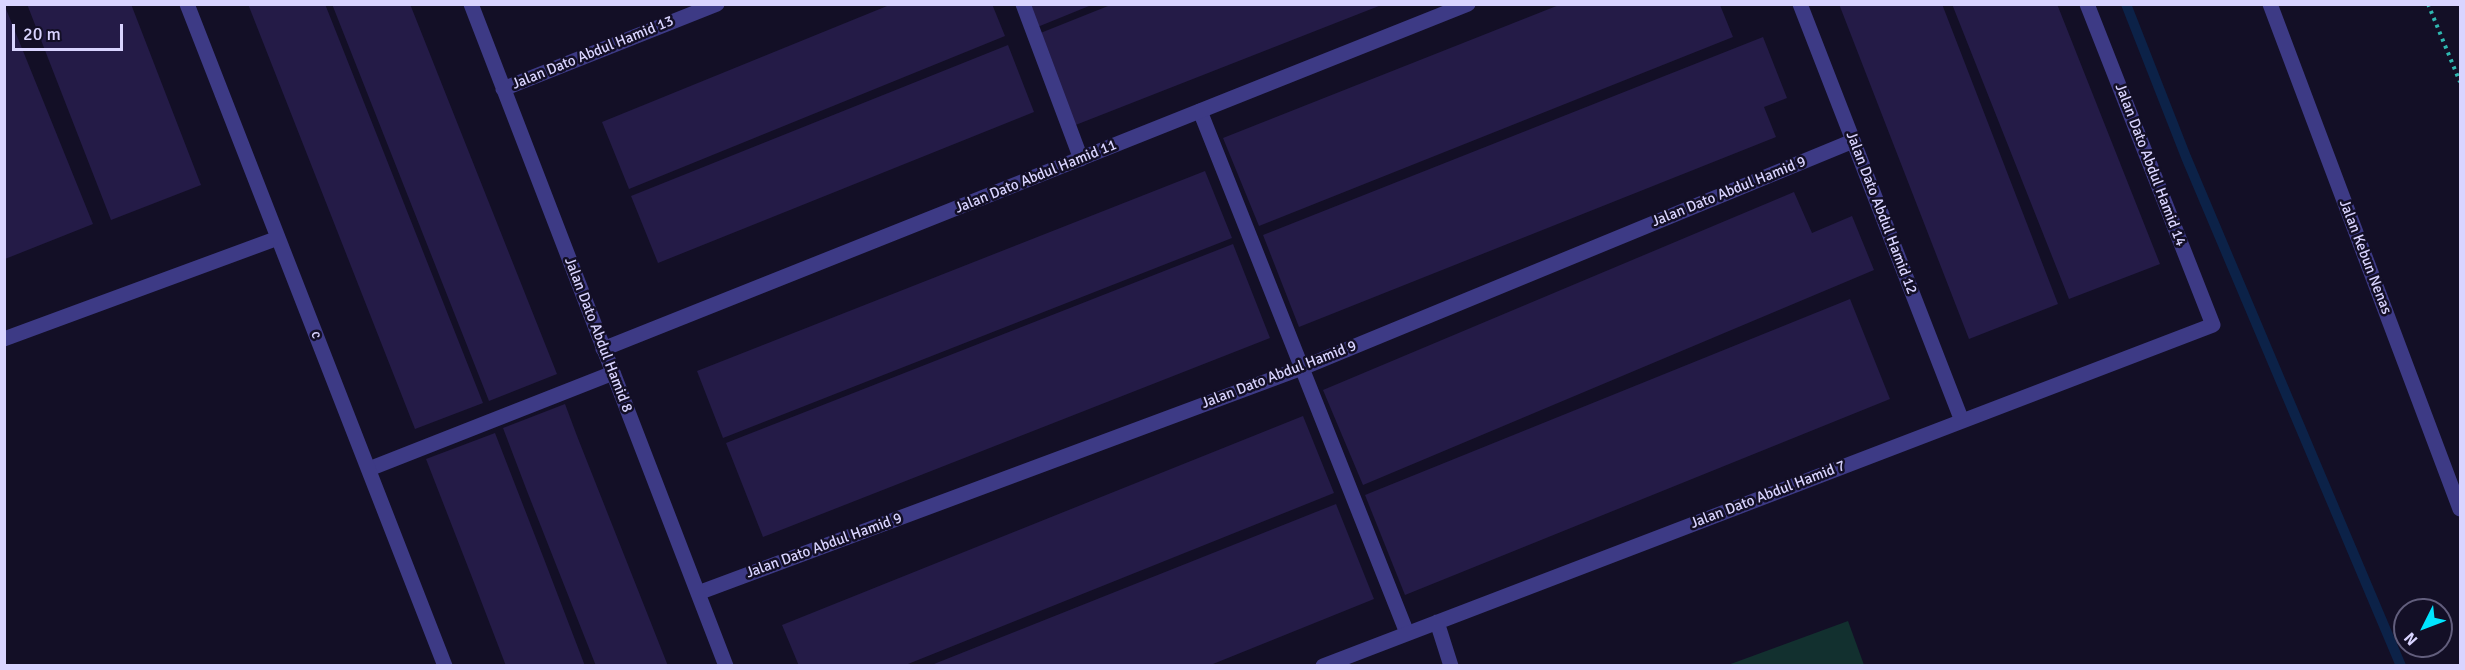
<!DOCTYPE html>
<style>
body{margin:0}
#map{position:relative;width:2465px;height:670px;overflow:hidden;background:#130f26;font-family:Signika,sans-serif}
canvas{display:block}
.frame{position:absolute;inset:0;border:6px solid #d9d4ff;pointer-events:none}
.north{position:absolute;left:2393px;top:598px;width:60px;height:60px;box-sizing:border-box;background:#130f26;border:2px solid #625e7d;border-radius:50%;rotate:228deg;font-size:16px;font-weight:700;line-height:24px;text-align:center;color:#d9d4ff}
.north::after{content:'';display:block;margin:auto;width:21px;height:27px;background:#00e5ff;clip-path:polygon(50% 0,100% 100%,50% 72%,0 100%)}
.scale{position:absolute;left:12px;top:24px;width:111px;height:27px;box-sizing:border-box;border:3px solid #d9d4ff;border-top:0;padding-left:8px;font-size:18px;line-height:21px;white-space:nowrap;color:#d9d4ff;-webkit-text-stroke:4px #130f26;paint-order:stroke}
</style>
<div id="map">
<canvas width="2465" height="670"></canvas>
<div class="frame"></div>
<div class="north">N</div>
<div class="scale">20 m</div>
</div>
<script>
const context = document.querySelector('canvas').getContext('2d');
context.lineJoin = 'round';
function fillPath(path, color) { context.fillStyle = color; context.fill(path, 'evenodd'); }
const shape = rows => new Path2D(rows.map(r => 'M' + r).join(''));
function stroke(path, color, width, dash) { context.strokeStyle = color; context.lineWidth = width; context.lineCap = dash ? 'butt' : 'round'; context.setLineDash(dash || []); context.stroke(path); }
function label(font, color, halo, rows, align = 'center') {
  context.font = font + ' Signika,sans-serif'; context.lineWidth = 5; context.setLineDash([]); context.textBaseline = 'middle'; context.strokeStyle = halo; context.fillStyle = color; for (const [text, x, y, turn = 0] of rows) {
    context.save(); context.translate(x, y); context.rotate((+turn || 0) * Math.PI / 180); context.textAlign = isNaN(turn) ? turn : align; if (halo) context.strokeText(text, 0, 0); context.fillText(text, 0, 0); context.restore();
  }
}
fillPath(shape([
 [1848,621,1864,665,1728,665]
]), '#12302f');
stroke(shape([
 [2126,4,2186,157,2401,666]
]), '#0c2248', 10);
fillPath(shape([
 [4,4,93,224,5,259,4,257],
 [27,4,131,4,201,185,111,220],
 [248,4,325,4,483,403,415,429],
 [332,4,410,4,557,374,489,401],
 [892,4,992,4,1005,36,629,189,602,122],
 [1026,4,1094,4,1035,28],
 [1113,4,1384,4,1073,126,1038,34],
 [1839,4,1942,4,2058,304,1969,339],
 [1952,4,2057,4,2160,264,2069,299],
 [1559,5,1720,5,1733,37,1259,226,1223,138],
 [1763,37,1787,98,1764,107,1776,137,1299,327,1263,235],
 [1008,45,1034,112,658,263,631,196],
 [1205,171,1232,238,723,438,697,371],
 [1794,192,1812,233,1852,216,1874,270,1363,485,1323,390],
 [1233,244,1270,338,763,537,726,443],
 [1850,299,1890,399,1405,595,1365,495],
 [565,404,577,436,668,666,596,666,527,491,503,428],
 [1303,416,1334,493,903,666,799,666,782,625],
 [495,433,544,559,585,666,506,666,475,585,426,459],
 [1336,504,1374,599,1208,666,929,666]
]), '#241b47');
stroke(shape([
 [2428,4,2460,82]
]), '#2fb8b0', 4, [3, 4.5]);
stroke(shape([
 [1023,4,1081,159],
 [1200,111,1407,633],
 [369,469,613,373]
]), '#3d3a85', 15);
stroke(shape([
 [187,4,445,666],
 [471,4,726,666],
 [1800,4,1962,421],
 [503,89,717,4],
 [4,339,278,238],
 [603,349,1468,4],
 [698,593,1302,368,1853,141],
 [1437,622,1451,666],
 [1323,666,2213,325,2087,4]
]), '#3d3a85', 15);
stroke(shape([
 [2270,4,2460,509]
]), '#3d3a85', 15);
label('15px', '#d9d4ff', '#130f26', [
 ["Jalan Dato Abdul Hamid 13",593,53,-22],
 ["Jalan Dato Abdul Hamid 14",2150,165,69],
 ["Jalan Dato Abdul Hamid 11",1036,177,-22],
 ["Jalan Dato Abdul Hamid 9",1729,192,-22],
 ["Jalan Dato Abdul Hamid 12",1881,213,69],
 ["Jalan Kebun Nenas",2365,257,69],
 ["c",316,335,69],
 ["Jalan Dato Abdul Hamid 8",598,335,69],
 ["Jalan Dato Abdul Hamid 9",1279,375,-21],
 ["Jalan Dato Abdul Hamid 7",1768,495,-21],
 ["Jalan Dato Abdul Hamid 9",824,546,-20]
]);
</script>
